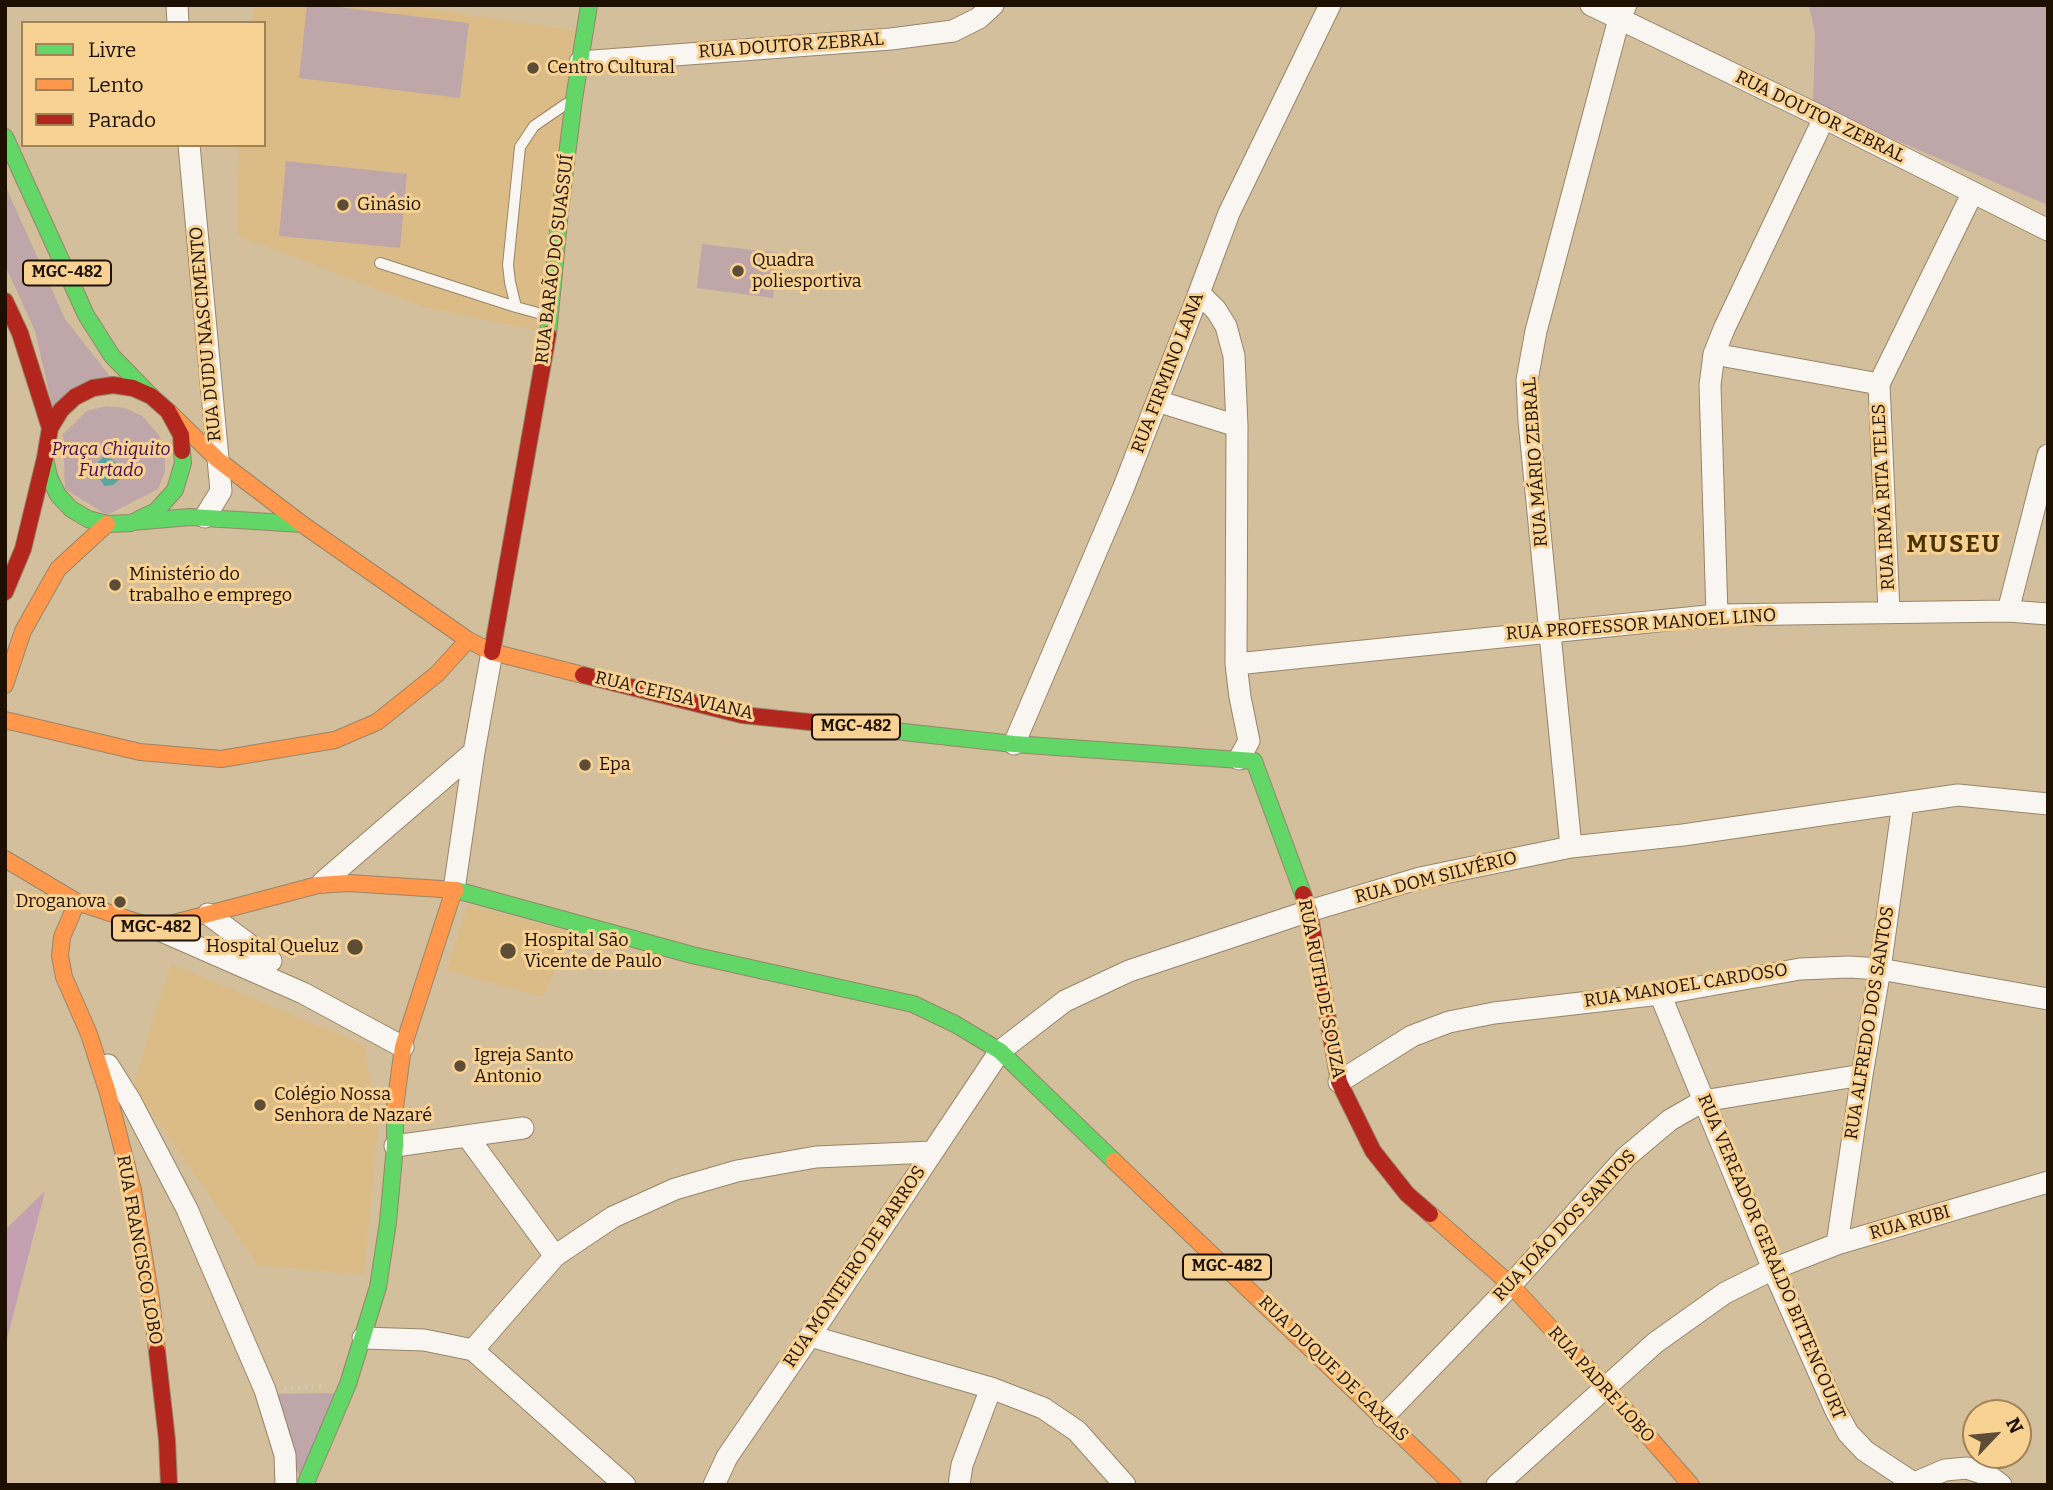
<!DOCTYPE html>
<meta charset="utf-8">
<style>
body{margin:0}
#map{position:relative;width:2053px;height:1490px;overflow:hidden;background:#d4bf9c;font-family:Bitter,serif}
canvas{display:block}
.frame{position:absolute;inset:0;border:7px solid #1d1000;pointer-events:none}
.legend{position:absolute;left:21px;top:21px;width:245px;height:126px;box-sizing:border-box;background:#f7d293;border:2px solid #a08458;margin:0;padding:9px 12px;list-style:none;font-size:21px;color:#1d1000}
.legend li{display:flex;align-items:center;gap:14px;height:35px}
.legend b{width:35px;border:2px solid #a08458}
.north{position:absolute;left:1962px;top:1399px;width:70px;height:70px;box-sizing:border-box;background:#f7d293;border:2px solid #a08458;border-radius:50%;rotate:64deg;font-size:19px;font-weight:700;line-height:28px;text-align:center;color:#1d1000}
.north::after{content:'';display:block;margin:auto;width:24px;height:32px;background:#5d4d37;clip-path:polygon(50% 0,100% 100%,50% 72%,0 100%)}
</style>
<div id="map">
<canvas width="2053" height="1490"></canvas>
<div class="frame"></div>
<ul class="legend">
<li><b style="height:9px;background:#63d668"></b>Livre</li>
<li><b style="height:9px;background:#ff974d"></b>Lento</li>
<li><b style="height:9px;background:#b3261e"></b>Parado</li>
</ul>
<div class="north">N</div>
</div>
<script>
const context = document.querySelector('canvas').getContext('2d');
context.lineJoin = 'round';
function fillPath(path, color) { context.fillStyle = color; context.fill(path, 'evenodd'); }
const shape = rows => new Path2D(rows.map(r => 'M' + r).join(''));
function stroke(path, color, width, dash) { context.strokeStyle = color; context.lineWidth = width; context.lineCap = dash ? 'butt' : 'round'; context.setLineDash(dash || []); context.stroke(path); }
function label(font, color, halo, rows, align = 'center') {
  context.font = font + ' Bitter,serif'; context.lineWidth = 6; context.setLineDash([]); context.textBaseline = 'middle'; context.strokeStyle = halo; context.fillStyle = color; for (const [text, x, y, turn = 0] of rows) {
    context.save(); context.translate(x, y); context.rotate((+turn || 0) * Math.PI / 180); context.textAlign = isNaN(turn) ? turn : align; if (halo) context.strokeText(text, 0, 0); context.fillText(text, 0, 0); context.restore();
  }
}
fillPath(shape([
 [255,5,413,5,423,8,579,31,535,330,424,307,237,235,239,145,264,145,264,23,252,23],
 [468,905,571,932,543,997,447,970],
 [171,964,364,1045,378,1124,364,1275,258,1265,133,1086]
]), '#dcbc86');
fillPath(shape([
 [307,5,322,5,469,23,460,98,299,78],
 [1809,5,2048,5,2048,205,1813,105,1815,33],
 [286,161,407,174,400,248,279,236],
 [5,185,65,319,116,384,54,414,35,331,5,265],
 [702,244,778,253,773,298,697,288],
 [106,406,125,408,142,416,159,435,165,453,165,472,158,489,107,515,65,489,63,434,87,411],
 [341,1393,303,1485,267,1394]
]), '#bfa6a9');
fillPath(shape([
 [45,1191,5,1347,5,1230]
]), '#c4a0b0');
fillPath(shape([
 [103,457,112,459,120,468,120,479,113,485,105,486,98,477,97,463]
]), '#5aa5a0');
const lane = shape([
 [380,263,516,307],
 [549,316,516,307,510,282,508,265,520,147,534,126,566,104]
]);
const street = shape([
 [177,5,178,23],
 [1591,5,1824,118,2048,230],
 [580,62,891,39,953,31,979,18,993,5],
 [189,145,221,491,205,517],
 [1199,293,1216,310,1226,326,1234,356,1237,426,1236,664,1240,697,1249,741,1239,759],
 [1714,354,1879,384],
 [1157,401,1237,426],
 [2008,611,2048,455],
 [1889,612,1879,384,1972,194],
 [1717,615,1710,385,1714,354,1724,329,1824,118],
 [1236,664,1717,615,2008,611,2048,614],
 [1014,744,1123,489,1199,293,1229,213,1330,5],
 [1571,847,1529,421,1527,380,1536,331,1619,19,1626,5],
 [323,882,474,752],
 [454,890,474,752,492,652],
 [208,914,271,961],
 [157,929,303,993,403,1047],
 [1660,994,1773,1269,1836,1411,1848,1433,1865,1451,1912,1482],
 [108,1065,130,1100,187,1209,265,1390,285,1455,286,1485],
 [1339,1082,1412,1036,1449,1022,1494,1013,1660,994,1800,969,1849,967,1880,969,2048,999],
 [467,1136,555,1256],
 [395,1146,523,1128],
 [1837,1244,1862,1075,1880,969,1903,803],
 [810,1336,991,1388,1043,1408,1077,1431,1125,1485],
 [363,1338,424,1340,473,1350,625,1485],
 [473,1350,555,1256,613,1217,675,1189,737,1171,816,1157,932,1152],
 [1383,1417,1511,1285,1626,1157,1670,1120,1703,1101,1862,1075],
 [714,1485,727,1457,810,1336,1000,1051,1065,1001,1129,971,1309,911,1420,878,1571,847,1683,835,1958,795,2048,804],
 [959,1485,962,1465,991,1388],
 [1497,1485,1655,1343,1725,1293,1773,1269,1837,1244,2048,1182],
 [1910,1485,1945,1470,1967,1468,1988,1475,2001,1485]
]);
const fast = shape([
 [5,137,86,315,112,356,151,396],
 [548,334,560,211,574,99,589,5],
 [45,458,49,477,58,495,71,509,88,519,107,524,131,523,156,511,175,490,183,463,182,451],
 [133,522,190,517,302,524],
 [848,726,1014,744,1254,761,1303,894],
 [456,890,692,955,913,1004,955,1024,1000,1051,1114,1161],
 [305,1485,348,1384,378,1287,388,1222,395,1146,395,1107]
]);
const slow = shape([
 [168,411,218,460,302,524,468,640,492,652,583,675],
 [5,685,23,631,58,569,107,524],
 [5,720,140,752,221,759,335,740,377,722,437,674,468,640],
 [5,859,77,902,155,928,318,885,349,883,456,890],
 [77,902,62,937,60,956,64,977,89,1034,108,1093,133,1190,151,1299,157,1351],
 [395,1107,403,1047,454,890],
 [1114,1161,1453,1485],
 [1430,1214,1511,1285,1605,1387,1691,1485]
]);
const jam = shape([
 [5,301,20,333,50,428],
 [5,592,23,549,45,458,50,428,61,410,75,397,93,388,113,385,133,388,151,396,168,411,181,435,182,451],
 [492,652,548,334],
 [583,675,742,715,848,726],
 [1303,894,1309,911,1339,1082,1373,1151,1407,1194,1430,1214],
 [157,1351,167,1440,169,1485]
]);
stroke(lane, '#96866a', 12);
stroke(street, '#96866a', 23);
stroke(fast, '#96866a', 18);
stroke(slow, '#96866a', 18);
stroke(jam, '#96866a', 18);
stroke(shape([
 [284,1389,321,1386]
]), '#cfc8bd', 3.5, [2, 5]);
stroke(lane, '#f9f5f0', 10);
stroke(street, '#f9f5f0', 21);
stroke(fast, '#63d668', 16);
stroke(slow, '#ff974d', 16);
stroke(jam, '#b3261e', 16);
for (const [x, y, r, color] of [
 [533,68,7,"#5d4d37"],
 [343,205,7,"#5d4d37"],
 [738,271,7,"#5d4d37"],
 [115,585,7,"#5d4d37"],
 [585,765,7,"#5d4d37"],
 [120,902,7,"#5d4d37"],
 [355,947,9,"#5d4d37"],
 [508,951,9,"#5d4d37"],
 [460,1066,7,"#5d4d37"],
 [260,1105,7,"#5d4d37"]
]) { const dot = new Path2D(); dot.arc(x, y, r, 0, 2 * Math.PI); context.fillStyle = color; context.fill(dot); stroke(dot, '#f7d293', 2.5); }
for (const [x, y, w] of [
 [67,273,88],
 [856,727,88],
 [156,928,88],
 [1227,1267,88]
]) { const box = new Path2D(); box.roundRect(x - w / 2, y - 12.5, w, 25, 5); context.fillStyle = '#f7d293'; context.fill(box); stroke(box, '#1d1000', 2); }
label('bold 16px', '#1d1000', null, [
 ["MGC-482",67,273],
 ["MGC-482",856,727],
 ["MGC-482",156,928],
 ["MGC-482",1227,1267]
]);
label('18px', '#1d1000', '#f7d293', [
 ["RUA DOUTOR ZEBRAL",791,46,-4],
 ["RUA DOUTOR ZEBRAL",1820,117,26],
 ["RUA BARÃO DO SUASSUÍ",555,259,-83],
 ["RUA DUDU NASCIMENTO",206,334,-95],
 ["RUA FIRMINO LANA",1168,373,-69],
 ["RUA MÁRIO ZEBRAL",1536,462,-94],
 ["RUA IRMÃ RITA TELES",1884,497,-93],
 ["RUA PROFESSOR MANOEL LINO",1641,625,-4],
 ["RUA CEFISA VIANA",674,696,13],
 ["RUA DOM SILVÉRIO",1436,878,-14],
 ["RUA MANOEL CARDOSO",1686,986,-9],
 ["RUA RUTH DE SOUZA",1321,989,79],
 ["RUA ALFREDO DOS SANTOS",1870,1023,-81],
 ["RUA RUBI",1910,1223,-16],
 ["RUA JOÃO DOS SANTOS",1565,1226,-47],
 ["RUA FRANCISCO LOBO",139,1250,80],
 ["RUA VEREADOR GERALDO BITTENCOURT",1771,1257,67],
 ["RUA MONTEIRO DE BARROS",855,1267,-56],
 ["RUA DUQUE DE CAXIAS",1333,1369,44],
 ["RUA PADRE LOBO",1601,1385,48]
]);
label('18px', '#1d1000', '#f7d293', [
 ["Centro Cultural",547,68],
 ["Ginásio",357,205],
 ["Quadra",752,261],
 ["poliesportiva",752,282],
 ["Ministério do",129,575],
 ["trabalho e emprego",129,596],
 ["Epa",599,765],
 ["Droganova",106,902,"right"],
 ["Hospital São",524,941],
 ["Vicente de Paulo",524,962],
 ["Hospital Queluz",339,947,"right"],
 ["Igreja Santo",474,1056],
 ["Antonio",474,1077],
 ["Colégio Nossa",274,1095],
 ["Senhora de Nazaré",274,1116]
], 'left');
label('italic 18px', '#470a53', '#f7d293', [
 ["Praça Chiquito",111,450],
 ["Furtado",111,471]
]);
context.letterSpacing = '2px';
label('bold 24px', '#4b3300', '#f7d293', [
 ["MUSEU",1954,545]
]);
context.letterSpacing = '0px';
</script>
